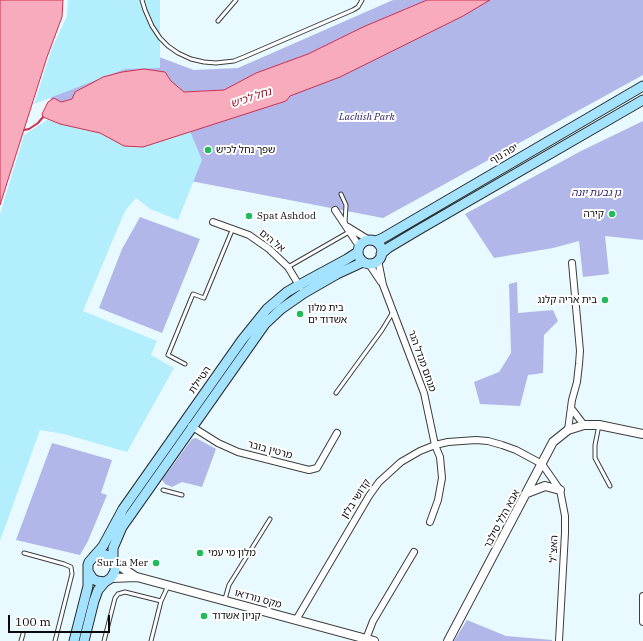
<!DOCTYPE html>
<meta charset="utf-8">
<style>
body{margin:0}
#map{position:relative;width:643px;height:641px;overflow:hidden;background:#e8faff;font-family:"IBM Plex Serif",serif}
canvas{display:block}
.scale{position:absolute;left:8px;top:615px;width:102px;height:18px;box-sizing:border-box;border:2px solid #0a0a0a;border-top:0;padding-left:5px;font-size:12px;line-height:14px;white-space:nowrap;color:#0a0a0a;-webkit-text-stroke:3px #fff;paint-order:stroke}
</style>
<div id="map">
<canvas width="643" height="641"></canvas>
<div class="scale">100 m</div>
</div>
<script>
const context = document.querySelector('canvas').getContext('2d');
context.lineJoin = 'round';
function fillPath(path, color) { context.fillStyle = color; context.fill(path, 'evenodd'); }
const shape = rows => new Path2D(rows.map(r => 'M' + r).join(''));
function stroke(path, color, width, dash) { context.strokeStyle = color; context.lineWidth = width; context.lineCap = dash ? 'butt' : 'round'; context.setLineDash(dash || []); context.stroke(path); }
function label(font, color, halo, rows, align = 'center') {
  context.font = font + ' "IBM Plex Serif","Noto Sans Hebrew",serif'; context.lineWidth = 4; context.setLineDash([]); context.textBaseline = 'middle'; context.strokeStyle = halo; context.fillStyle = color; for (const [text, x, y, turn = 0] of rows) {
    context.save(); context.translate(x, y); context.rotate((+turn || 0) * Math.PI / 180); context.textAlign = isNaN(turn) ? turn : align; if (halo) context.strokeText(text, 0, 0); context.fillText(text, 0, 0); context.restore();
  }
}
fillPath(shape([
 [393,0,643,0,643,75,383,218,154,174,50,99,89,31,194,70,238,68],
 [643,121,643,240,605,236,609,274,583,277,579,241,553,248,494,258,465,214,581,151],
 [140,217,200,239,162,333,99,308,122,249],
 [517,282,518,313,553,310,558,321,544,335,543,373,528,375,520,406,480,404,474,382,499,372,511,353,509,284],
 [196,438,216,449,202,487,182,482,172,487,165,484,162,480,192,439],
 [52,443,112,460,101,493,107,495,88,541,80,555,16,540],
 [467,620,506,636,552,640,552,641,454,641]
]), '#b1b7e9');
fillPath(shape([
 [68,0,160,0,160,68,125,69,34,104,52,48,67,16],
 [47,120,100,133,143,147,190,131,202,160,178,220,150,209,136,198,125,211,83,311,157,341,151,355,174,368,127,452,64,434,40,430,0,541,0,214,24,135]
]), '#b3eefc');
const water = shape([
 [0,0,63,0,62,17,47,57,0,205,0,0],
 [427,0,490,0,463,16,340,77,290,96,286,101,143,147,124,146,100,133,60,124,43,117,42,114,48,102,54,98,61,102,72,99,75,92,103,77,122,72,144,69,165,72,171,81,184,92,224,90,256,73,308,54,363,27,427,0]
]);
fillPath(water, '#f7abbc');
stroke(water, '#d0304f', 1);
stroke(shape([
 [24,130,29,129,38,123,43,117]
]), '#d0304f', 2);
const service = shape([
 [142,0,145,10,152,26,160,38,168,46,178,53,191,59,204,62,216,63,234,61,244,57,353,10,358,7,362,0],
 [218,21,236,0],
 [341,194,346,205,345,223],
 [288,267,349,232],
 [185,364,168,355,193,294,204,298,233,228],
 [336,393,382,330,393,312],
 [599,425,595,445,595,458,610,486],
 [163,490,182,495],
 [24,553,64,564,71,567,72,574,55,641],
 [225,599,229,585,270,519],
 [21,641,23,634],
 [104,641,115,598,118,594,125,592,161,601],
 [151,641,161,601,168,586]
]);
const minor = shape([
 [335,210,359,246],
 [213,222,249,235,269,249,288,267,300,287],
 [348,227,369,240],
 [378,260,383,285,424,393,435,445,440,457,442,478,438,500,430,522],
 [369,264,381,282],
 [571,408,584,425],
 [191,426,218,443,238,452,309,470,317,468,337,433],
 [568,430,572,400,577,382,579,364,580,351,572,263],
 [643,596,643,622],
 [296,620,369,496,379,482,401,462,420,451,435,445,448,442,476,440,488,441,502,445,516,450,542,464,560,490,565,516,565,533,559,641],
 [366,639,373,621,414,552]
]);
const tertiary = shape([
 [527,493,545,486,560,490],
 [115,563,136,577],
 [111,578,137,577,374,641],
 [448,641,553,442,568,430,584,425,599,425,643,434]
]);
const secondary = shape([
 '358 252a12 12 0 1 1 24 0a12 12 0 1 1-24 0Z',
 [376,241,383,238,643,86],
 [381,254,388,248,420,229,643,100],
 [113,560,113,548,122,527,265,324,281,309,304,293,337,274,363,262],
 [89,573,93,579,97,581,105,582,111,578,115,571,115,563,110,557,103,554,95,556],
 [74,641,88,586,88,565,89,562,103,546,123,509,242,340,267,309,287,292,299,285,347,259,358,252],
 [84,641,94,601,98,590,105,582]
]);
stroke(service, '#3d3d3d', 5);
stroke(minor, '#3d3d3d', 8);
stroke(tertiary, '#3d3d3d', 10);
stroke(secondary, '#2c2c2c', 11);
stroke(service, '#fff', 3);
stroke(minor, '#fff', 6);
stroke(tertiary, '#fff', 8);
stroke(secondary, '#a3e3ff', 9);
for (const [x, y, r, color] of [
 [208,150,4,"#20bc59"],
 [612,214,4,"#20bc59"],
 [249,216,4,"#20bc59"],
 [605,300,4,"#20bc59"],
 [300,314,4,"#20bc59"],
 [200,553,4,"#20bc59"],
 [156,563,4,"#20bc59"],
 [204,616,4,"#20bc59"]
]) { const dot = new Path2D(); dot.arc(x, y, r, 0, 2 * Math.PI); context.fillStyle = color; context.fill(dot); stroke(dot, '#fff', 1.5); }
label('italic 10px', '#291a62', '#fff', [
 ["Lachish Park",367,117],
 ["גן גבעת יונה",596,193]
]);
label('10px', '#0a0a0a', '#fff', [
 ["שפך נחל לכיש",216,150],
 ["קירה",604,214,"right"],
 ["Spat Ashdod",257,216],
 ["בית אריה קלנג",597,300,"right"],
 ["בית מלון",308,308],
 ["אשדוד ים",308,320],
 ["מלון מי עמי",208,553],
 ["Sur La Mer",148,563,"right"],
 ["קניון אשדוד",212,616]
], 'left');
label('10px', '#0a0a0a', '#fff', [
 ["יפה נוף",504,154,-30],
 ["אל הים",272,241,39],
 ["מנחם מנדל הגר",422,361,70],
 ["הטיילת",200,380,-55],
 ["מרטין בובר",270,450,15],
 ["קדושי בלזן",356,499,-57],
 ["אבא הלל סילבר",502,519,-62],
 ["האצ\"ל",554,549,-88],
 ["מקס נורדאו",258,599,15]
]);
label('italic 11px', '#9d1227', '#fff', [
 ["נחל לכיש",251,98,-18]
]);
</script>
